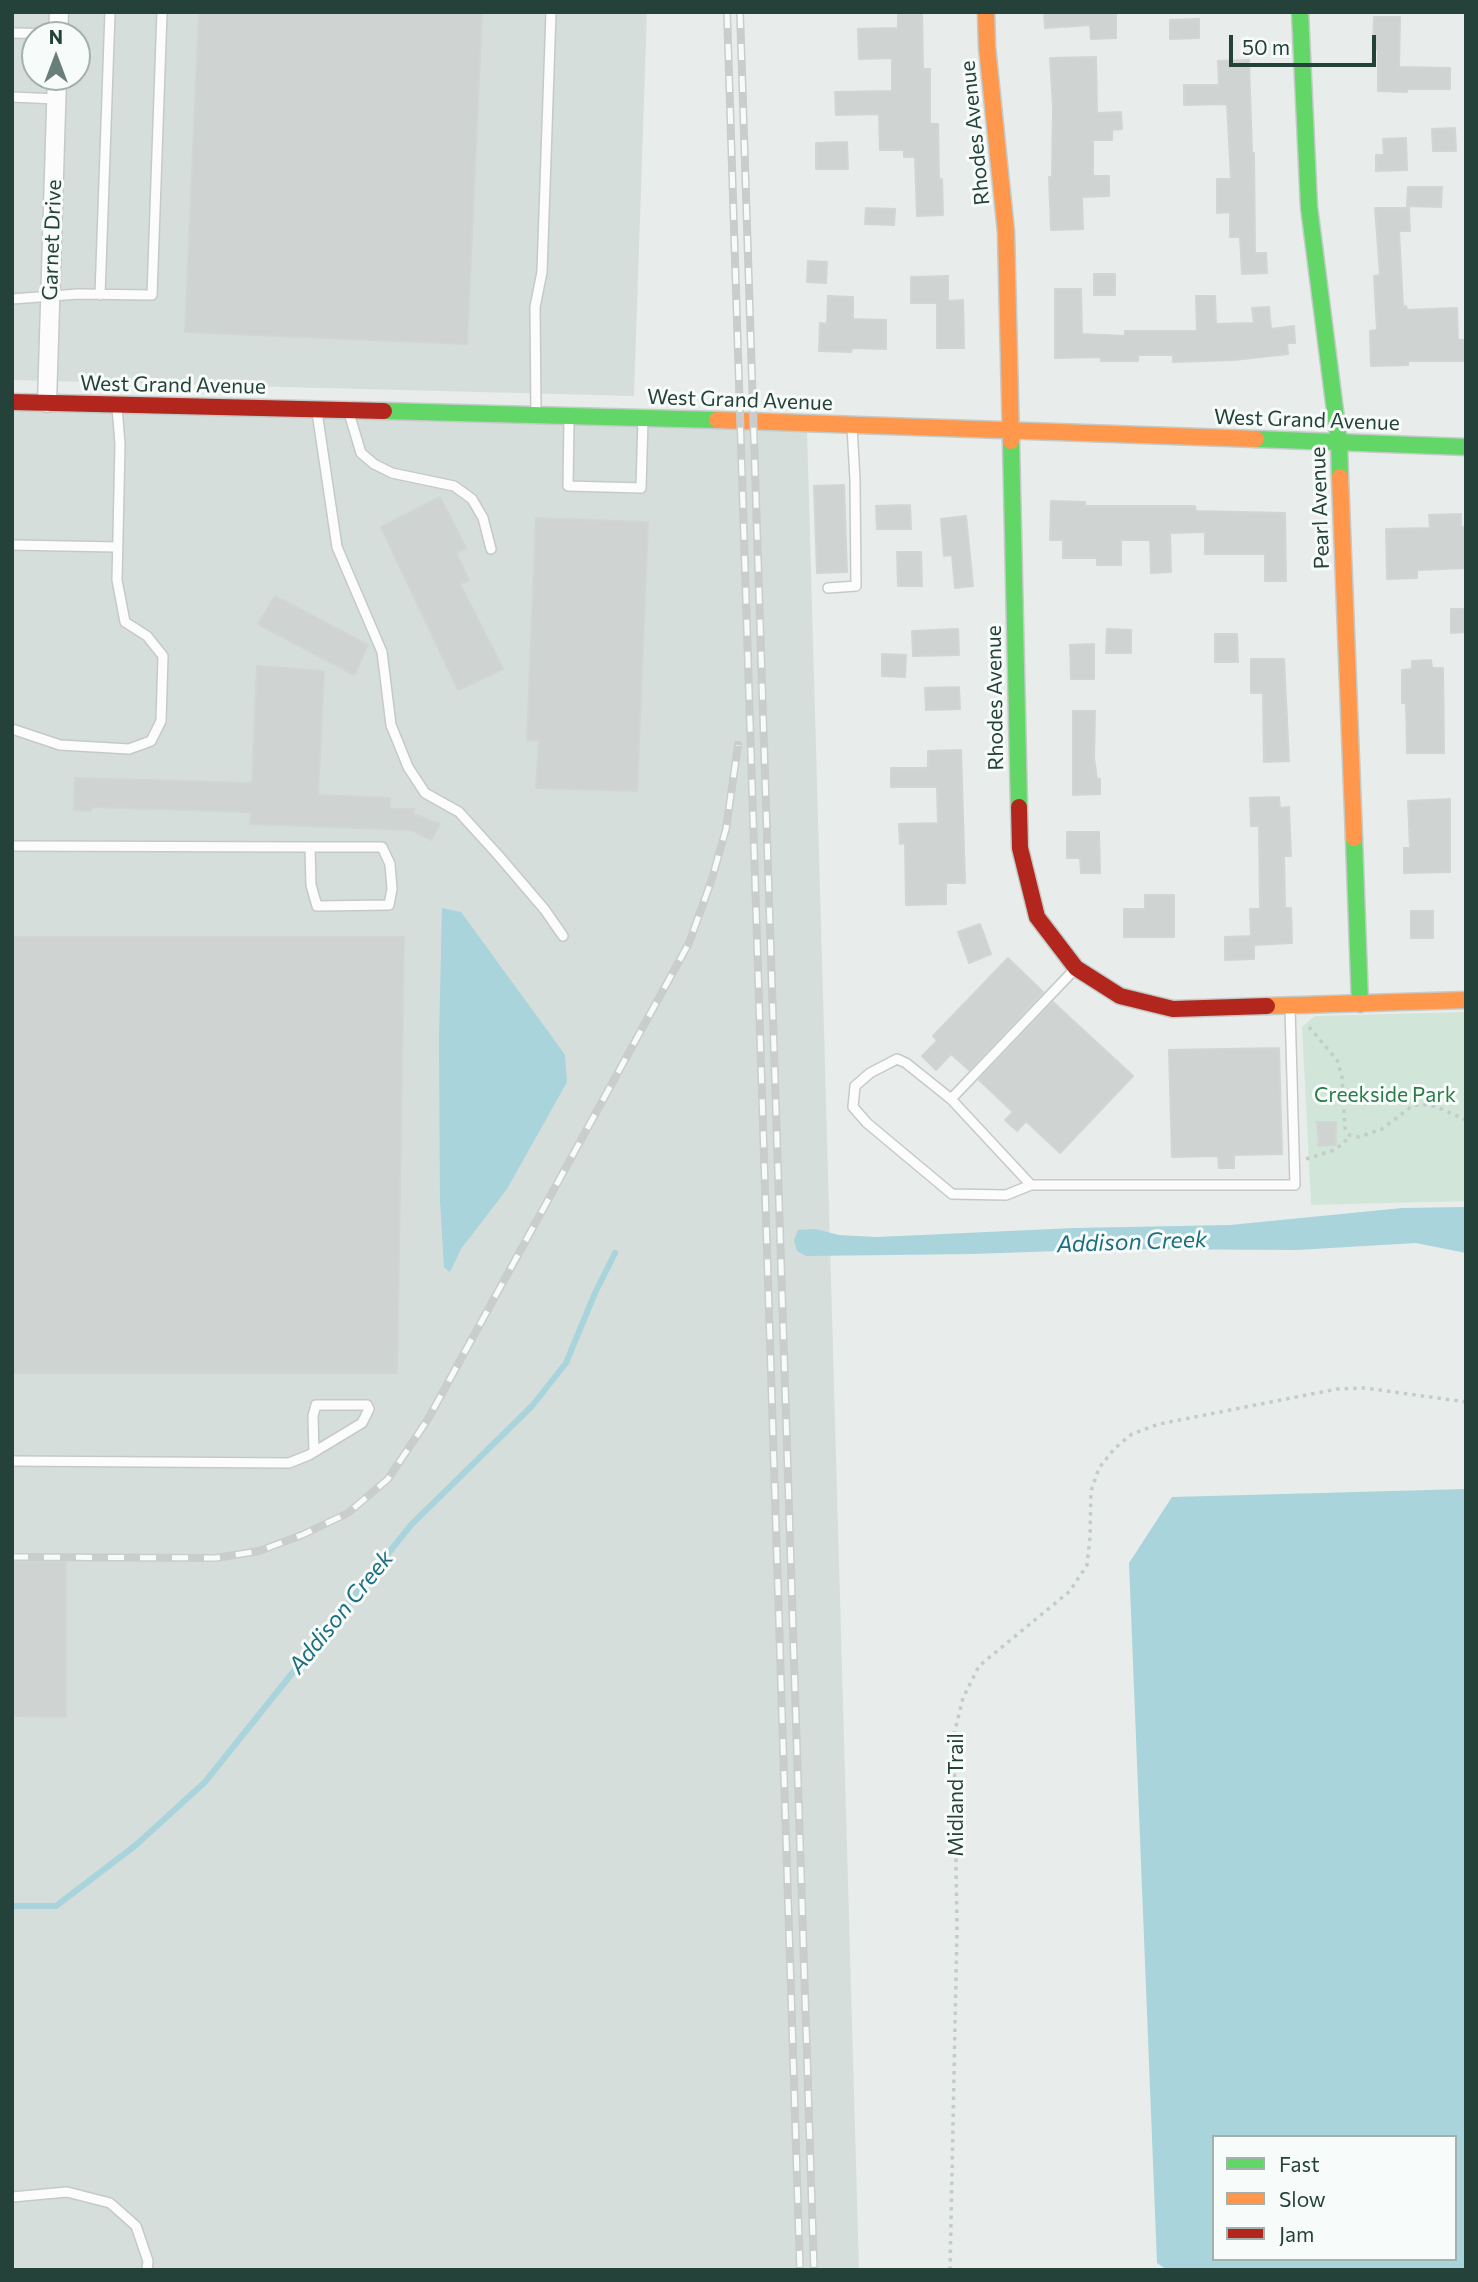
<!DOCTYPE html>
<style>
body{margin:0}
#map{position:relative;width:1478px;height:2282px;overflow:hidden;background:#e8edeb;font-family:Commissioner,sans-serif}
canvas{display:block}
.frame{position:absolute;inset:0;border:14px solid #24423a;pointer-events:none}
.legend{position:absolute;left:1212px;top:2135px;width:245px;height:126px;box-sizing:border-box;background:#f7fbf9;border:2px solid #a3b1ad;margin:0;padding:9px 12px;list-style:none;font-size:21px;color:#24423a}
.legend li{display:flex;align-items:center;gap:14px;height:35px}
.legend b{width:35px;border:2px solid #a3b1ad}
.north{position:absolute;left:21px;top:21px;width:70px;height:70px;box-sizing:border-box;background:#f7fbf9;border:2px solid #a3b1ad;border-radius:50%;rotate:0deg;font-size:19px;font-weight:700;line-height:28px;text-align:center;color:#24423a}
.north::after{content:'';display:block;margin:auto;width:24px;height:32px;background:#697e78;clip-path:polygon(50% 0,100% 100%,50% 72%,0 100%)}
.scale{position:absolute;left:1229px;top:35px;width:147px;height:32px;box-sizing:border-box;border:4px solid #24423a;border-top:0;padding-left:9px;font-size:21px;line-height:24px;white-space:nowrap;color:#24423a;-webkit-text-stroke:5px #f7fbf9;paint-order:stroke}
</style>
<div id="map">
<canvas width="1478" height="2282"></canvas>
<div class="frame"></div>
<ul class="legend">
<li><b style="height:9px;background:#63d668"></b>Fast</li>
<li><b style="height:9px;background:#ff974d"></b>Slow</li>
<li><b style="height:9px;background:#b3261e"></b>Jam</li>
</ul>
<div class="north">N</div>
<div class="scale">50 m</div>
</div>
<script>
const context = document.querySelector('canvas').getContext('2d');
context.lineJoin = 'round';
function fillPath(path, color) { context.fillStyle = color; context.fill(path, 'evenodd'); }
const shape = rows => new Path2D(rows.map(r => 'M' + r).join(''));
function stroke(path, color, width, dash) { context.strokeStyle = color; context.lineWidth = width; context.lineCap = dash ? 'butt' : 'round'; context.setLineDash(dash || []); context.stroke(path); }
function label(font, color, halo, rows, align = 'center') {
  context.font = font + ' Commissioner,sans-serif'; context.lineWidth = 6; context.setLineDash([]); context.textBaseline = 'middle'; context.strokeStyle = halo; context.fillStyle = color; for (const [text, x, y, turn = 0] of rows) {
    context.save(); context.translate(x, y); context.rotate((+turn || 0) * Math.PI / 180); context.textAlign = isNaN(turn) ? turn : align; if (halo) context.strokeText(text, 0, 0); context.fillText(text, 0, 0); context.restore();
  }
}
fillPath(shape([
 [12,12,647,12,634,396,12,380],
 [35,35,77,35,77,77,35,77],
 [12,399,807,429,859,2270,12,2270]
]), '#d6dedb');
fillPath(shape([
 [1466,1012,1466,1201,1311,1205,1302,1027,1315,1016]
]), '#d1e6d8');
fillPath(shape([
 [442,908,461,912,550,1034,565,1055,567,1082,507,1189,461,1249,450,1272,444,1267,440,1201,439,1040],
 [1466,1207,1466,1253,1416,1243,1297,1250,1117,1249,972,1254,806,1256,797,1251,794,1240,798,1230,816,1229,839,1235,877,1237,1074,1228,1230,1225,1402,1208],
 [1466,1489,1466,2270,1167,2270,1157,2263,1129,1563,1172,1497],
 [1214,2137,1455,2137,1455,2259,1214,2259]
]), '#a9d4db');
stroke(shape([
 [12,1906,56,1906,136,1845,205,1782,411,1525,532,1406,566,1363,595,1293,615,1253]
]), '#a9d4db', 6);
const building = shape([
 [199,12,482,12,467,344,185,332,199,12],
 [1044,12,1116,12,1116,38,1091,39,1090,25,1045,28,1044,12],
 [922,13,923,69,930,69,930,124,938,124,939,180,942,179,943,215,917,216,915,157,904,157,904,150,880,150,879,114,836,115,835,92,892,91,892,58,859,59,858,29,898,28,898,14,922,13],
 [1374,17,1400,17,1399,67,1450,68,1450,89,1407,89,1407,92,1378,91,1378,49,1373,49,1374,17],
 [1199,19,1199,38,1170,39,1170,20,1199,19],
 [1096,57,1097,113,1121,112,1122,129,1112,130,1112,140,1093,140,1093,176,1109,176,1109,196,1082,197,1083,229,1051,230,1049,177,1052,177,1053,107,1050,58,1096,57],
 [1249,60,1252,153,1254,153,1255,253,1266,253,1267,273,1242,274,1240,237,1230,237,1230,212,1217,213,1217,179,1231,179,1227,104,1184,105,1184,85,1219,85,1218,61,1249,60],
 [1455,128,1456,151,1433,151,1432,129,1455,128],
 [1406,138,1407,170,1376,171,1376,155,1384,155,1383,139,1406,138],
 [847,142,848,169,816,169,816,143,847,142],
 [1408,187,1442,187,1441,207,1407,206,1408,187],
 [866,208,895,209,894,225,865,224,866,208],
 [1375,208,1409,208,1410,231,1399,231,1403,307,1406,306,1407,310,1457,308,1458,340,1464,340,1465,361,1408,361,1408,365,1371,366,1370,331,1377,330,1374,276,1380,275,1375,208],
 [808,261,827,262,826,283,807,282,808,261],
 [1094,274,1115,274,1115,295,1094,295,1094,274],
 [948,276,948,301,963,300,964,348,937,348,937,303,911,303,911,277,948,276],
 [1055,289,1081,289,1082,334,1125,336,1125,331,1197,331,1196,296,1215,296,1216,324,1254,323,1252,308,1269,307,1271,329,1294,326,1295,343,1287,343,1288,354,1234,360,1173,362,1173,355,1138,355,1138,361,1101,361,1101,357,1055,358,1055,289],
 [828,296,853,297,853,319,886,320,886,349,852,348,851,352,819,351,820,323,827,324,828,296],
 [844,485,847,572,817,573,814,486,844,485],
 [440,497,466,548,456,553,469,580,460,584,503,669,458,690,381,527,440,497],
 [1051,501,1085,502,1085,506,1195,506,1196,511,1285,513,1286,581,1265,581,1265,554,1205,554,1205,532,1170,533,1171,572,1151,573,1150,540,1121,540,1121,565,1097,565,1097,558,1063,558,1063,540,1050,540,1051,501],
 [910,505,911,529,877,529,876,506,910,505],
 [1461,514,1461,527,1466,527,1466,568,1417,570,1417,578,1387,579,1386,529,1430,528,1429,515,1461,514],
 [966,516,973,586,955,588,952,555,944,556,941,519,966,516],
 [536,518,648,522,637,791,536,788,539,741,527,740,536,518],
 [897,552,921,552,922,586,898,586,897,552],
 [275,596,368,645,354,675,258,624,275,596],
 [1451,609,1466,609,1466,632,1451,633,1451,609],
 [958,629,959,655,913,656,912,631,958,629],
 [1107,629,1131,630,1131,653,1106,653,1107,629],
 [1215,634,1237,634,1238,662,1215,662,1215,634],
 [1094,644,1094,679,1071,679,1070,645,1094,644],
 [882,654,906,655,905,677,882,676,882,654],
 [1251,659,1284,659,1289,761,1264,762,1263,693,1251,693,1251,659],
 [1431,660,1432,668,1443,668,1444,753,1407,753,1406,703,1402,703,1402,670,1412,669,1412,661,1431,660],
 [257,666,324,671,318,795,390,798,390,809,414,809,414,814,440,824,431,840,412,830,250,824,251,812,92,807,91,811,74,810,75,778,252,783,257,666],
 [959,687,960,709,926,710,925,688,959,687],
 [1073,711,1095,711,1094,758,1097,779,1100,779,1100,794,1073,795,1073,711],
 [961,750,965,883,946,883,946,904,906,905,905,843,900,844,899,824,938,823,937,787,891,787,891,768,928,768,928,751,961,750],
 [1279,797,1280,808,1289,807,1291,856,1284,856,1285,908,1291,908,1292,943,1254,945,1254,959,1225,960,1225,937,1251,936,1250,909,1260,909,1259,826,1251,826,1250,798,1279,797],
 [1450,799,1450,872,1404,873,1404,848,1410,848,1408,801,1450,799],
 [1067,832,1099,832,1100,873,1081,873,1080,858,1067,858,1067,832],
 [1145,895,1174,895,1174,937,1124,937,1124,909,1145,909,1145,895],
 [1411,911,1433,911,1433,938,1411,938,1411,911],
 [980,924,991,954,969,963,958,932,980,924],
 [12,937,404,937,397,1373,12,1373,12,937],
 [1008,958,1043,992,969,1070,951,1054,936,1070,922,1056,937,1041,933,1036,1008,958],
 [1053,1002,1133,1076,1060,1153,1026,1121,1017,1131,1005,1120,1013,1112,979,1080,1053,1002],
 [1279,1048,1282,1154,1234,1155,1234,1168,1219,1168,1218,1156,1172,1157,1169,1050,1279,1048],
 [1317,1122,1336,1122,1336,1145,1319,1146,1317,1122],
 [12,1562,66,1562,66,1717,12,1716,12,1562]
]);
fillPath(building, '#cfd4d2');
stroke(building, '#d1d6d4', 2);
const lane = shape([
 [12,33,58,34],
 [12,97,56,99],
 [100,295,110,12],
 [12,299,78,294,152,295,162,12],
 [317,412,337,547,382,652,391,725,408,767,425,793,459,812,498,855,545,910,563,936],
 [536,412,535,307,542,272,551,12],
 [349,413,361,453,374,464,392,473,454,486,472,499,483,518,491,549],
 [569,420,568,486,641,488,643,420],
 [12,545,117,547],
 [828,588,856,586,855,480,852,426],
 [12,729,60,745,129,749,151,741,161,721,163,656,147,636,125,622,117,580,120,444,117,407],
 [12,846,310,847,382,847,390,864,392,889,389,905,317,906,311,885,310,847],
 [1075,969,951,1099,1031,1185,1295,1185,1290,1007],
 [951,1099,906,1063,897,1059,870,1073,855,1086,853,1107,867,1123,952,1194,1006,1195,1031,1185],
 [12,1461,289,1463,309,1455,314,1452,362,1423,369,1409,367,1405,316,1405,313,1416,314,1452],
 [12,2197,67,2192,110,2203,136,2226,148,2261,147,2270]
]);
const street = shape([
 [58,35,59,12],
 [47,403,57,77]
]);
const fast = shape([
 [1300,12,1309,207,1339,442,1340,477],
 [384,411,717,420],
 [1256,439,1466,447],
 [1011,441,1019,807],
 [1354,838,1360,1004]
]);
const slow = shape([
 [986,12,987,47,1006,232,1011,441],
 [717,420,1256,439],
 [1340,477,1354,838],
 [1267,1006,1466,1000]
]);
const jam = shape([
 [12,402,384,411],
 [1019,807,1020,848,1037,917,1076,968,1120,996,1173,1009,1267,1006]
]);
stroke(lane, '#c5cac8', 12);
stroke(street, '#c5cac8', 21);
stroke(fast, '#c3cbc8', 19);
stroke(slow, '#c3cbc8', 19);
stroke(jam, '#c3cbc8', 19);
stroke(shape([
 [1309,1027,1337,1060,1342,1077,1345,1128,1349,1135,1359,1137,1382,1129,1412,1106,1421,1104,1437,1107,1466,1120],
 [1306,1159,1334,1150,1344,1143,1349,1135],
 [950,2270,957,1929,954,1734,963,1698,979,1666,1070,1591,1087,1565,1090,1538,1091,1491,1099,1468,1115,1448,1132,1434,1159,1424,1337,1389,1365,1388,1466,1402]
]), '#c3ccca', 3.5, [3.5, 5]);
stroke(lane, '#fcfcfc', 9);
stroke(street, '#fcfcfc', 18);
stroke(fast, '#63d668', 16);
stroke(slow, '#ff974d', 16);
stroke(jam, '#b3261e', 16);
const rail = shape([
 [727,12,800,2270],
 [740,12,814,2270],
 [12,1557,216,1558,259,1551,302,1535,348,1513,388,1479,428,1419,689,943,711,882,726,829,738,745]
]);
stroke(rail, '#c9cdcc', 8);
stroke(rail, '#f7fbf9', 5, [16]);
label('21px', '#24423a', '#f7fbf9', [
 ["Rhodes Avenue",975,133,-96],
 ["Garnet Drive",52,240,-88],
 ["West Grand Avenue",173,385,1],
 ["West Grand Avenue",740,400,2],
 ["West Grand Avenue",1307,420,2],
 ["Pearl Avenue",1320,508,-92],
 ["Rhodes Avenue",995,698,-91],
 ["Midland Trail",956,1795,-90]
]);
label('21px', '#2d7a4b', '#f7fbf9', [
 ["Creekside Park",1385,1095]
]);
label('italic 23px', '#1c6f80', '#f7fbf9', [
 ["Addison Creek",1132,1242,-2],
 ["Addison Creek",341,1612,-51]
]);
</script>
